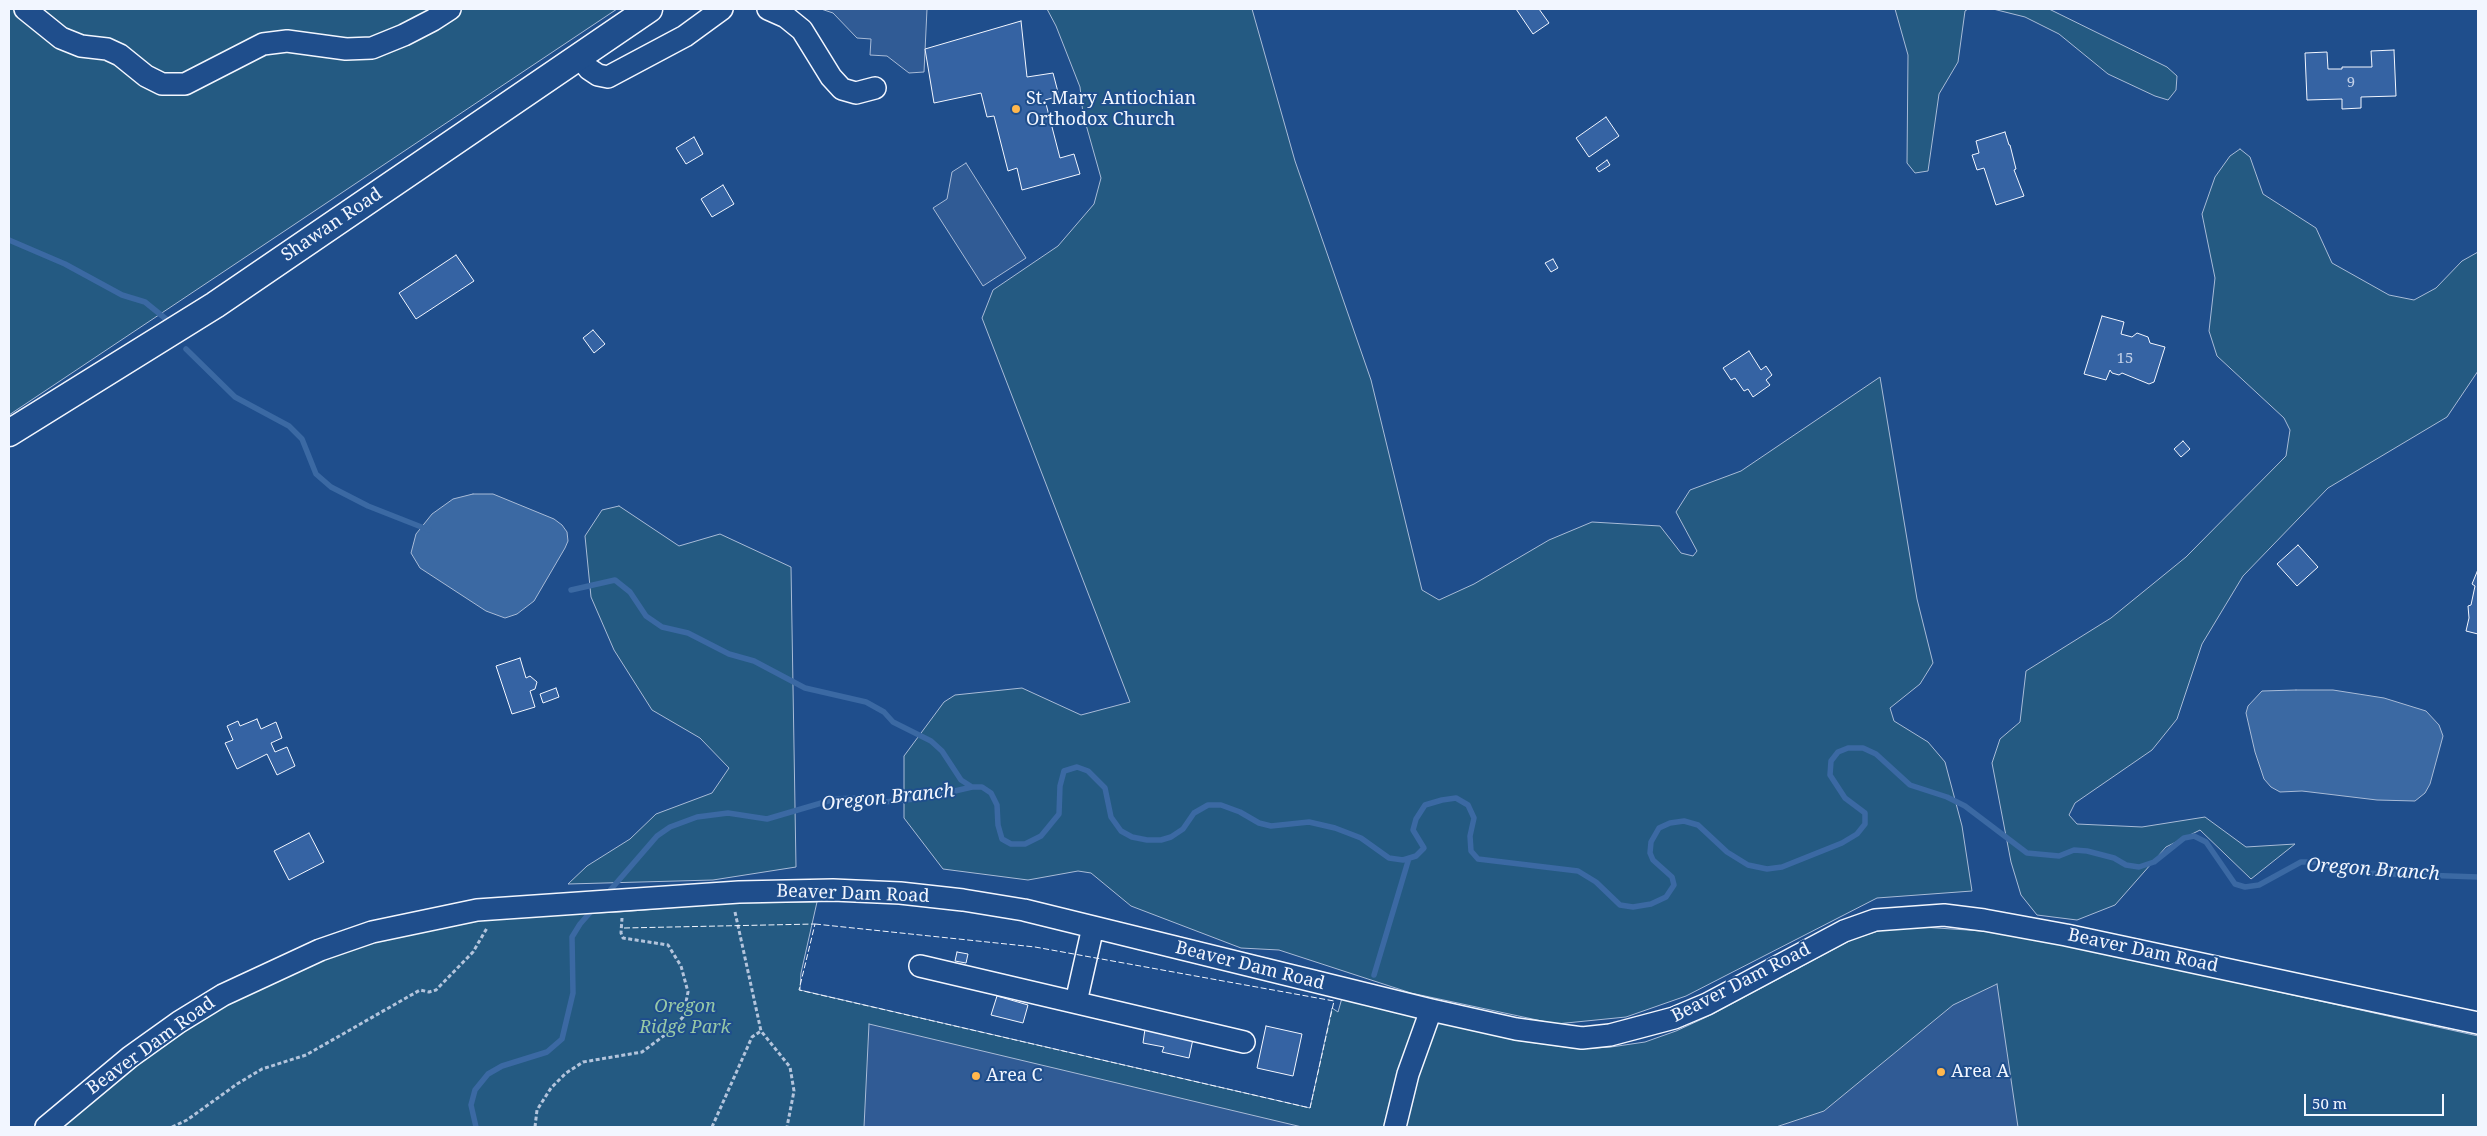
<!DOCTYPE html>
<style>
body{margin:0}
#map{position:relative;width:2487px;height:1136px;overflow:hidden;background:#1f4e8c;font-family:"Noto Serif",serif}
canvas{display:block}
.frame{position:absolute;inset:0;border:10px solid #f2f6ff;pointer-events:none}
.scale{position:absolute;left:2304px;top:1094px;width:140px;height:22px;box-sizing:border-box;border:2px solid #f2f6ff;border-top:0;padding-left:6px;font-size:15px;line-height:18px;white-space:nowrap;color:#f2f6ff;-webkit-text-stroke:4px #1f4e8c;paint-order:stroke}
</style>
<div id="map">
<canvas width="2487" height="1136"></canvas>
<div class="frame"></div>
<div class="scale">50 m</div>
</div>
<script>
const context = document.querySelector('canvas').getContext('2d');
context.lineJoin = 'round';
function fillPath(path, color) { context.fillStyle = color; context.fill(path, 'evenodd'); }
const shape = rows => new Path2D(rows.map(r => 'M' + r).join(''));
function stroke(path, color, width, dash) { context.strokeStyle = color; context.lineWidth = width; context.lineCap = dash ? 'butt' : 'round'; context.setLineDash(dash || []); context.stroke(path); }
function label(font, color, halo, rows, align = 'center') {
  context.font = font + ' "Noto Serif",serif'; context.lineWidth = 4; context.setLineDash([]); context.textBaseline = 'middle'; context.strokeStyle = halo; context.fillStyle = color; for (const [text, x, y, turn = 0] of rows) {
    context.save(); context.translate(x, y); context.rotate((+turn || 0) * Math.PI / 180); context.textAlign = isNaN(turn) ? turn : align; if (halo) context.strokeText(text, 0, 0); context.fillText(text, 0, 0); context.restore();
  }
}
const green = shape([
 [9,9,617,9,9,415,9,9],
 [1047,9,1252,9,1295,161,1371,380,1422,590,1439,600,1474,584,1549,540,1592,522,1660,526,1681,553,1693,556,1697,551,1676,512,1690,490,1741,471,1880,377,1917,599,1933,663,1920,684,1890,708,1894,721,1928,742,1945,762,1962,826,1972,891,1877,898,1686,996,1626,1017,1556,1024,1411,993,1279,950,1241,948,1131,906,1091,873,1078,871,1028,880,943,869,904,818,904,756,944,702,955,695,1022,688,1081,715,1130,702,982,318,993,290,1058,246,1094,204,1101,178,1083,114,1080,87,1056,26,1047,9],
 [1895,9,1968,9,1965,11,1958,62,1939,94,1928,171,1915,173,1907,163,1908,55,1895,9],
 [1993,9,2049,9,2167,67,2177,76,2176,90,2168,100,2155,96,2108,74,2059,34,2025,17,1993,9],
 [2240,149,2250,157,2263,194,2316,228,2332,263,2389,295,2414,300,2436,288,2462,261,2478,252,2478,371,2447,417,2328,488,2243,576,2202,644,2177,719,2152,750,2075,803,2069,815,2077,824,2142,827,2205,817,2246,847,2295,844,2251,879,2200,830,2166,847,2115,905,2077,920,2037,915,2021,895,2011,862,1992,763,2000,739,2020,722,2026,671,2111,618,2186,557,2286,456,2290,430,2284,418,2217,356,2209,331,2215,278,2202,214,2215,177,2230,156,2240,149],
 [619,506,679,546,720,534,791,567,796,867,713,880,568,884,587,866,630,839,656,814,712,793,729,768,700,738,652,710,614,650,591,597,585,536,602,510,619,506],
 [817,902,801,973,800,990,1310,1108,1332,1008,1338,1012,1342,998,1514,1040,1580,1049,1611,1047,1645,1042,1676,1031,1713,1014,1851,940,1878,931,1906,926,1983,931,2062,944,2478,1036,2478,1127,58,1127,135,1064,228,1002,322,958,375,941,477,918,619,912,731,903,817,902]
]);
fillPath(green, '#245a82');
stroke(green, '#a8bbd7', 1);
const parking = shape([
 [821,9,927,9,924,72,909,73,887,56,870,55,871,39,857,38,833,13,821,9],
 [966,163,1026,258,983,286,933,208,947,199,952,172,966,163],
 [1997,984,2018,1127,1776,1127,1824,1111,1953,1005,1997,984],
 [869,1024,1302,1127,864,1127,869,1024]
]);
fillPath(parking, '#305b95');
stroke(parking, '#a8bbd7', 1);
const water = shape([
 [473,494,493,494,554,519,562,525,567,532,568,541,565,548,534,601,517,614,505,618,486,611,420,568,411,553,416,534,432,514,453,499,473,494],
 [2296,690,2333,690,2384,698,2426,711,2439,725,2443,736,2430,784,2425,793,2415,801,2377,800,2302,791,2280,792,2271,787,2264,779,2255,752,2246,713,2248,706,2262,691,2296,690]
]);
fillPath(water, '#3b69a3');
stroke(water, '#a8bbd7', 1);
stroke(shape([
 [9,240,65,264,122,295,145,302,166,319],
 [186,349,235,397,289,426,302,439,316,474,331,487,368,506,429,530],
 [571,590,615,580,630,592,646,616,662,627,688,633,729,654,754,661,805,688,866,702,884,712,893,722,931,741,942,751,961,780,972,787],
 [606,895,657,836,670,827,697,817,728,813,767,819,835,799,854,798,884,802,925,798,972,787,982,787,991,793,997,805,998,825,1002,839,1011,844,1025,844,1041,836,1059,814,1060,786,1064,771,1077,767,1088,771,1105,788,1111,817,1121,831,1132,837,1147,840,1161,840,1171,837,1183,829,1194,813,1208,805,1221,805,1240,812,1259,823,1271,826,1309,822,1335,828,1361,838,1389,858,1403,860,1416,856,1424,848,1413,830,1416,819,1425,805,1442,800,1456,798,1468,805,1474,818,1470,836,1471,851,1478,859,1578,871,1596,882,1620,905,1633,907,1651,904,1666,897,1674,885,1672,877,1653,860,1650,853,1651,842,1659,828,1670,823,1684,821,1698,825,1727,852,1748,865,1767,869,1782,867,1842,843,1857,834,1865,824,1865,813,1845,798,1830,775,1831,761,1838,752,1848,748,1863,748,1876,754,1910,785,1947,797,1965,806,2027,853,2059,856,2074,850,2087,851,2114,858,2126,865,2139,867,2154,862,2184,838,2194,836,2206,842,2235,884,2245,887,2259,885,2301,862,2316,862,2347,871,2365,873,2478,877],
 [1374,975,1409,858],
 [476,1127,471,1105,475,1090,488,1074,502,1066,547,1052,562,1039,573,993,572,937,580,924,595,907]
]), '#3b69a3', 5.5);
const building = shape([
 [1516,9,1539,9,1549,23,1533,34,1516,9],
 [1021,21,1027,77,1053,73,1059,96,1045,100,1060,158,1074,154,1080,174,1022,190,1017,168,1008,171,994,116,987,117,981,93,934,103,925,49,1021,21],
 [2394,50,2396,96,2361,97,2361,108,2342,109,2342,99,2307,100,2305,53,2327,52,2328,69,2342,69,2342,67,2372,67,2371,51,2394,50],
 [1606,117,1619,136,1589,157,1576,138,1606,117],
 [2005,132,2009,145,2010,145,2016,169,2014,170,2024,196,1996,205,1984,168,1977,170,1972,155,1979,153,1976,141,2005,132],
 [694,137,703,154,686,164,676,148,694,137],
 [1607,160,1610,165,1599,172,1596,168,1607,160],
 [723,185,734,204,712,217,701,199,723,185],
 [456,255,474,281,416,319,399,293,456,255],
 [1553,259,1558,268,1551,272,1545,263,1553,259],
 [2102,316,2124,322,2121,334,2132,337,2137,333,2148,337,2150,343,2165,347,2154,382,2149,384,2122,373,2119,375,2112,373,2110,370,2106,380,2084,374,2102,316],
 [593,330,605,344,594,353,583,338,593,330],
 [1749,351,1761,370,1766,366,1772,375,1766,380,1770,385,1753,397,1748,389,1744,391,1735,378,1731,380,1723,368,1749,351],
 [2183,441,2190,449,2181,457,2174,449,2183,441],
 [2298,545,2318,567,2297,586,2277,564,2298,545],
 [2477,572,2478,573,2478,634,2466,631,2469,618,2468,606,2471,605,2475,586,2472,584,2477,572],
 [520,658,526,678,530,676,537,682,535,689,530,691,535,707,512,714,496,666,520,658],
 [556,688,559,697,543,703,540,694,556,688],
 [257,719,261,729,276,722,282,738,271,743,275,752,287,747,295,766,277,775,267,754,237,769,225,743,233,740,227,726,238,721,240,726,257,719],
 [309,833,324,862,289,880,274,851,309,833],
 [957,952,968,954,966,963,955,961,957,952],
 [997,996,1028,1005,1023,1023,991,1015,997,996],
 [1266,1026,1302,1034,1293,1076,1257,1068,1266,1026],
 [1145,1029,1193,1039,1189,1058,1162,1052,1164,1047,1143,1043,1145,1029]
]);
fillPath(building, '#3563a3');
stroke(building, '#f2f6ff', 1);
const minor = shape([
 [25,9,61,38,81,46,107,49,120,55,146,76,162,84,185,84,263,44,287,41,346,49,372,48,404,35,433,20,450,9],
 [768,9,786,17,802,30,831,77,842,89,856,93,875,88],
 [579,56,589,69,598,75,608,77,685,36,722,9],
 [920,966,1244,1042],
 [1076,1002,1093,927],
 [46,1127,130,1057,179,1022,223,995,320,950,372,932,477,910,739,892,833,890,900,893,963,900,1024,910,1431,1010,1516,1029,1582,1038,1610,1035,1674,1018,1707,1004,1844,931,1875,920,1944,915,1984,920,2066,935,2478,1023],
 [1395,1127,1408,1074,1431,1010]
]);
const major = shape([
 [9,433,215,305,649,9]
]);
stroke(minor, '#f2f6ff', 24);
stroke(major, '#f2f6ff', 29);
stroke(shape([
 [735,912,761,1031,790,1067,794,1091,787,1127],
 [172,1127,187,1120,237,1084,262,1069,306,1055,420,990,429,992,436,990,473,952,487,928],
 [535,1127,537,1110,551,1088,566,1073,583,1062,642,1052,669,1032,683,1017,688,992,681,966,668,945,623,938,621,933,622,918],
 [712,1127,752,1037,761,1031]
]), '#b3c4dc', 3, [4, 2.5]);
stroke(minor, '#1f4e8c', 21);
stroke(major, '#1f4e8c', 26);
stroke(shape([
 [815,924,1035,947,1334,1001,1310,1108,799,990,815,924],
 [624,928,815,924]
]), '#f2f6ff', 1, [6, 2.5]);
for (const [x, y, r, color] of [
 [1016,109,5,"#ffb74d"],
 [1941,1072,5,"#ffb74d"],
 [976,1076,5,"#ffb74d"]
]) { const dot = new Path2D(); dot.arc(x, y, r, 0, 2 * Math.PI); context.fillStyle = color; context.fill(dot); stroke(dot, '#1f4e8c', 2); }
label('15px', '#c3d1e8', null, [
 ["9",2351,83],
 ["15",2125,359]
]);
label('18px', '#f2f6ff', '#1f4e8c', [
 ["St. Mary Antiochian",1026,99],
 ["Orthodox Church",1026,120],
 ["Area A",1951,1072],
 ["Area C",986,1076]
], 'left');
label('18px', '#f2f6ff', '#1f4e8c', [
 ["Shawan Road",332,225,-34],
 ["Beaver Dam Road",853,894,2],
 ["Beaver Dam Road",2143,951,12],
 ["Beaver Dam Road",1250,966,14],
 ["Beaver Dam Road",1741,983,-27],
 ["Beaver Dam Road",151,1046,-36]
]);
label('italic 18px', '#97c8a6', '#1f4e8c', [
 ["Oregon",685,1007],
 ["Ridge Park",685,1028]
]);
label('italic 19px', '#f2f6ff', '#1f4e8c', [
 ["Oregon Branch",888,798,-6],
 ["Oregon Branch",2373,870,4]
]);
</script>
